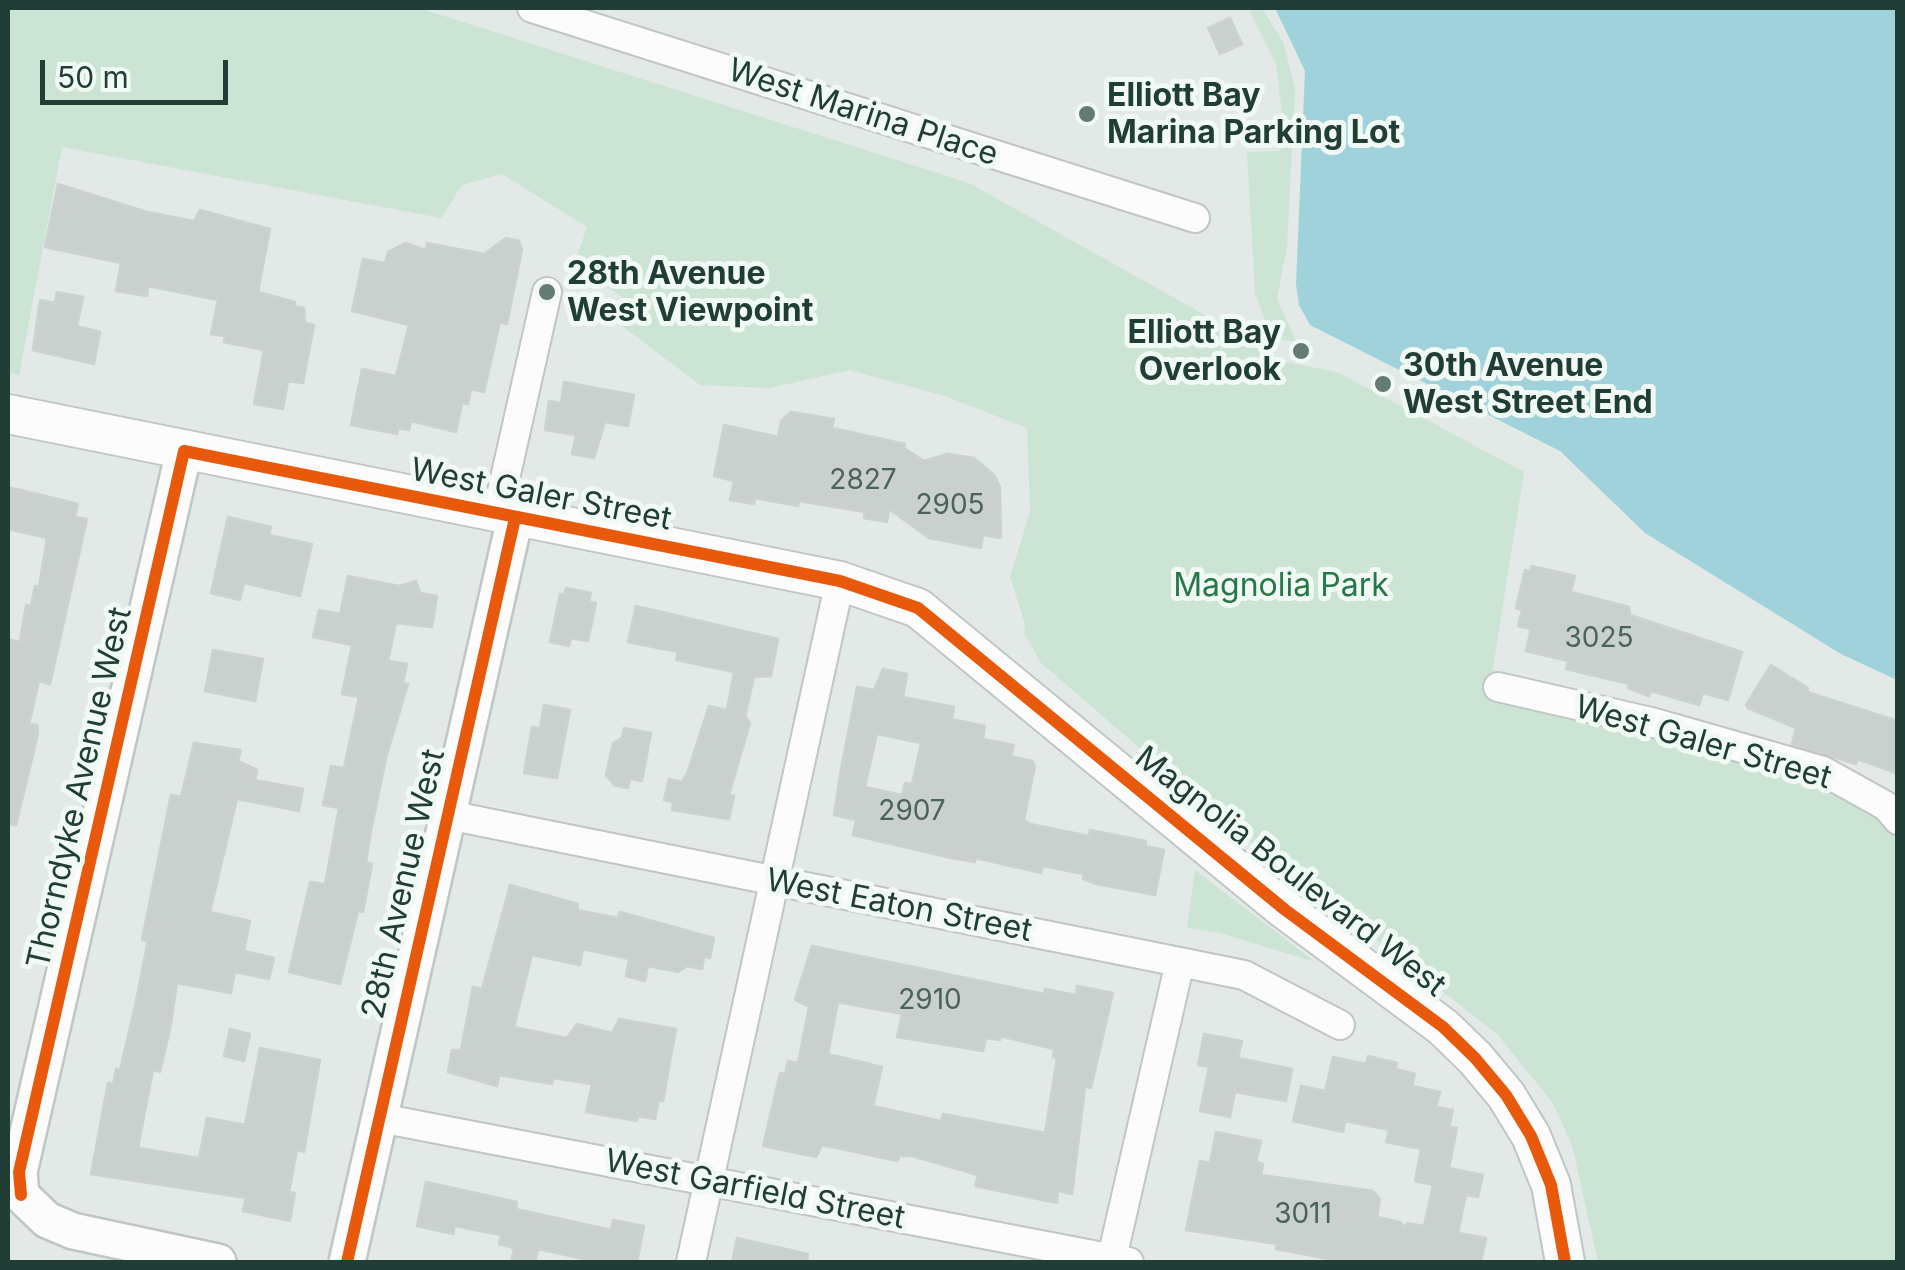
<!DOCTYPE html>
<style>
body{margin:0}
#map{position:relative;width:1905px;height:1270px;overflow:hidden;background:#e3e9e6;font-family:Inter,sans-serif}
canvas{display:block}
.frame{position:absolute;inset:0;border:10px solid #203e36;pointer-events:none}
.scale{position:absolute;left:40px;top:60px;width:188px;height:45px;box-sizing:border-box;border:5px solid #203e36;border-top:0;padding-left:12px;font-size:30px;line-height:35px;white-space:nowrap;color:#203e36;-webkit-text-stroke:8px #f1f9f5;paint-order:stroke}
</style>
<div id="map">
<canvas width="1905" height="1270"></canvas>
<div class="frame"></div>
<div class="scale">50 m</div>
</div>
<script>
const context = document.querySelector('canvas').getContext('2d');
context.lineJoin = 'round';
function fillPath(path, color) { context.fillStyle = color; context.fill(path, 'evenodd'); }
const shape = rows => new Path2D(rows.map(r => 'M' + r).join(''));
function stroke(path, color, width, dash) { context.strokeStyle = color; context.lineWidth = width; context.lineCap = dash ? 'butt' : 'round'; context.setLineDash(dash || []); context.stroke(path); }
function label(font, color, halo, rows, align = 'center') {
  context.font = font + ' Inter,sans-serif'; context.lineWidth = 10; context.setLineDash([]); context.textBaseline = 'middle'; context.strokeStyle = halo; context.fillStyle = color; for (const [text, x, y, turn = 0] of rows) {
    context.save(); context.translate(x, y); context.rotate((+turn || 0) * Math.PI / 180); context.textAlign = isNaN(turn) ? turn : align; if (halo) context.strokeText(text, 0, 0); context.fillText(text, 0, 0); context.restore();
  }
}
fillPath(shape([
 [8,8,419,8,969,183,1255,343,1271,359,1337,372,1524,472,1488,699,1714,749,1791,772,1897,815,1897,1262,1598,1262,1572,1145,1552,1102,1497,1034,1228,824,1041,663,1024,633,1025,624,1010,577,1030,512,1027,428,945,396,849,370,770,388,700,385,610,317,625,299,574,265,587,227,502,174,462,185,441,218,62,147,19,375,8,373],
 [1248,8,1262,8,1283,42,1295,88,1287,247,1277,299,1296,342,1282,340,1266,322,1255,294,1247,152,1280,151,1283,121,1276,64],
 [1195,870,1315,962,1220,933,1187,928]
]), '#cbe4d3');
fillPath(shape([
 [1275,8,1897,8,1897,680,1841,654,1645,533,1560,451,1310,325,1299,305,1296,284,1305,71]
]), '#a0d2db');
const building = shape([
 [1230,18,1242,44,1220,54,1208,28,1230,18],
 [58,184,147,212,194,221,200,210,270,229,258,292,295,302,294,306,304,308,305,323,314,325,303,383,288,381,283,409,254,404,264,350,224,342,225,336,211,334,218,300,148,286,147,296,116,291,121,263,45,247,58,184],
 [506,238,519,241,522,250,507,324,500,322,484,392,471,389,468,404,462,403,456,432,411,421,409,430,398,428,397,434,351,425,362,369,396,376,409,325,352,311,363,259,385,263,388,252,405,243,426,250,427,243,484,254,506,238],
 [57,292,83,297,77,326,100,332,94,364,33,350,40,300,55,303,57,292],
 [564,382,634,395,628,426,605,422,594,458,572,454,576,435,545,430,549,401,561,403,564,382],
 [791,412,834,419,832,428,905,444,904,448,924,461,947,454,974,458,994,475,1000,487,1001,538,983,535,981,548,929,538,889,509,887,522,864,518,865,512,799,501,798,506,755,498,754,504,730,500,734,481,714,476,724,425,778,437,781,421,791,412],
 [8,487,78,504,75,517,87,519,50,684,39,681,29,724,37,725,38,734,16,825,8,824,8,639,20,642,26,605,31,606,35,586,39,587,47,538,8,529,8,487],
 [228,517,271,527,269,535,312,544,300,596,244,583,240,600,211,593,228,517],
 [1532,566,1575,576,1571,592,1629,607,1630,615,1742,652,1728,700,1703,693,1699,705,1651,691,1649,696,1628,688,1629,684,1566,669,1568,661,1526,651,1531,629,1518,626,1522,610,1516,608,1525,570,1531,571,1532,566],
 [348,576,399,586,416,581,420,593,437,596,432,627,396,623,388,661,407,664,403,683,408,684,386,758,371,831,366,862,372,864,363,912,358,911,340,984,289,972,310,882,325,884,339,808,323,805,331,766,344,768,359,697,342,694,352,645,313,637,319,610,340,614,348,576],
 [566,588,591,593,589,602,596,603,588,641,571,638,569,646,550,642,560,594,564,595,566,588],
 [636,606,778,639,771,676,754,677,745,716,750,723,729,795,734,796,729,819,672,810,673,802,664,800,669,779,682,782,688,771,709,706,727,710,734,672,676,660,678,652,628,642,636,606],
 [213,650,263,659,255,701,205,691,213,650],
 [1771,665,1808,688,1807,692,1898,721,1898,774,1858,759,1856,764,1792,744,1796,728,1748,708,1746,705,1771,665],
 [883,669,907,674,903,697,954,707,952,719,985,726,983,739,1014,745,1011,756,1032,761,1035,766,1024,820,1030,824,1089,836,1090,830,1146,841,1145,846,1164,850,1155,895,1097,884,1083,879,1084,874,1043,866,1041,873,976,858,975,862,951,858,853,835,856,820,834,815,841,769,857,687,874,690,883,669],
 [877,734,921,743,912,784,905,783,902,795,865,787,877,734],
 [544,705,570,710,557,778,524,773,532,727,540,728,544,705],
 [624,728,651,733,642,781,630,779,628,788,614,785,606,775,613,743,622,738,624,728],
 [194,743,241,750,238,761,257,770,255,780,303,789,299,811,237,799,210,912,250,921,244,951,274,958,269,979,235,972,231,993,177,983,170,1029,160,1072,153,1070,138,1148,199,1158,207,1118,245,1125,260,1048,320,1060,304,1152,297,1150,289,1192,295,1193,290,1221,243,1211,246,1198,91,1174,108,1083,113,1084,116,1069,120,1070,135,1006,146,951,147,941,142,940,171,795,181,797,194,743],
 [510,885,578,904,577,910,618,918,620,912,714,938,710,958,704,957,702,969,687,966,678,972,648,966,645,981,626,976,629,959,583,949,580,965,532,955,514,1027,567,1038,577,1024,612,1033,619,1019,676,1029,663,1101,659,1100,655,1119,638,1116,637,1121,586,1112,592,1084,553,1078,552,1084,499,1075,497,1086,448,1072,452,1050,461,1050,473,987,482,989,510,885],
 [812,946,1044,994,1045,989,1076,995,1077,986,1113,993,1091,1088,1085,1087,1072,1194,1058,1191,1057,1203,975,1186,978,1175,912,1156,899,1156,898,1161,822,1145,816,1157,763,1146,780,1073,785,1074,788,1061,798,1063,809,1007,795,1000,812,946],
 [838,1002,902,1014,897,1037,983,1051,986,1038,1000,1040,1000,1036,1054,1049,1053,1057,1057,1058,1045,1133,943,1114,941,1121,873,1106,882,1067,828,1054,838,1002],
 [230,1029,250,1034,244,1061,224,1056,230,1029],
 [1204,1034,1242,1041,1238,1058,1292,1069,1286,1101,1235,1092,1230,1117,1200,1111,1209,1067,1198,1065,1204,1034],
 [1368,1056,1397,1063,1396,1069,1415,1074,1412,1086,1440,1092,1436,1107,1453,1110,1449,1127,1457,1128,1449,1168,1483,1175,1478,1197,1466,1195,1458,1233,1486,1238,1481,1262,1344,1262,1276,1249,1277,1244,1186,1230,1200,1161,1210,1163,1216,1132,1261,1141,1256,1162,1263,1164,1261,1175,1373,1191,1380,1199,1377,1217,1400,1222,1406,1228,1407,1223,1424,1226,1433,1185,1415,1181,1421,1149,1386,1142,1389,1130,1345,1121,1343,1132,1293,1121,1301,1086,1325,1091,1333,1057,1366,1064,1368,1056],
 [426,1182,517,1202,516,1209,611,1230,613,1220,644,1226,637,1262,598,1262,538,1249,535,1262,511,1262,514,1248,499,1244,501,1235,455,1226,453,1234,417,1226,426,1182],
 [737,1238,808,1254,807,1262,732,1262,737,1238]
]);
fillPath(building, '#cad0ce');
stroke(building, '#cbd2cf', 2.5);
const minor = shape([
 [532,8,1195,218],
 [497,514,547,292],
 [1498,687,1651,722,1823,771,1886,806,1898,820],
 [448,815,1244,975,1340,1025],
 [380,1118,1129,1262],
 [691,1262,840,581],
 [1111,1262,1180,962]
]);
const tertiary = shape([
 [21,1195,19,1172,184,451],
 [21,1195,47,1220,73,1231,218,1262],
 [347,1262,515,518]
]);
const secondary = shape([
 [8,414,840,581,918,608,1284,909,1443,1027,1475,1058,1506,1095,1531,1136,1551,1185,1565,1262]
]);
stroke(minor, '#c0c6c3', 32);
stroke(tertiary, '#c0c6c3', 40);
stroke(secondary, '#bfc7c4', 42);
stroke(minor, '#fbfcfb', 28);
stroke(tertiary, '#fbfcfb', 35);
stroke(secondary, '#fbfcfb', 38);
stroke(shape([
 [21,1195,19,1172,184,451,840,581,918,608,1284,909,1443,1027,1475,1058,1506,1095,1531,1136,1551,1185,1565,1262],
 [347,1262,515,518]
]), '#e8590c', 12);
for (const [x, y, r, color] of [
 [1087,114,10,"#647a74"],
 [547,292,10,"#647a74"],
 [1301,351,10,"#647a74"],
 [1383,384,10,"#647a74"]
]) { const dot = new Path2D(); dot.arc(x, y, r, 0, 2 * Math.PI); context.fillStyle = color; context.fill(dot); stroke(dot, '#f1f9f5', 4); }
label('28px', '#4b635d', null, [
 ["2827",863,481],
 ["2905",950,506],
 ["3025",1599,639],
 ["2907",912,812],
 ["2910",930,1001],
 ["3011",1303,1215]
]);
label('bold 32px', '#203e36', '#f1f9f5', [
 ["Elliott Bay",1107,96],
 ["Marina Parking Lot",1107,133],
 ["28th Avenue",567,274],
 ["West Viewpoint",567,311],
 ["Elliott Bay",1281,333,"right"],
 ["Overlook",1281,370,"right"],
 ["30th Avenue",1403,366],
 ["West Street End",1403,403]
], 'left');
label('32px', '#203e36', '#f1f9f5', [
 ["West Marina Place",863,113,18],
 ["West Galer Street",541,495,11],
 ["West Galer Street",1703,743,16],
 ["Thorndyke Avenue West",80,788,-77],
 ["Magnolia Boulevard West",1290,872,38],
 ["28th Avenue West",404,884,-77],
 ["West Eaton Street",899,906,11],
 ["West Garfield Street",755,1190,11]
]);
label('32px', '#277847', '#f1f9f5', [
 ["Magnolia Park",1281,586]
]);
</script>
